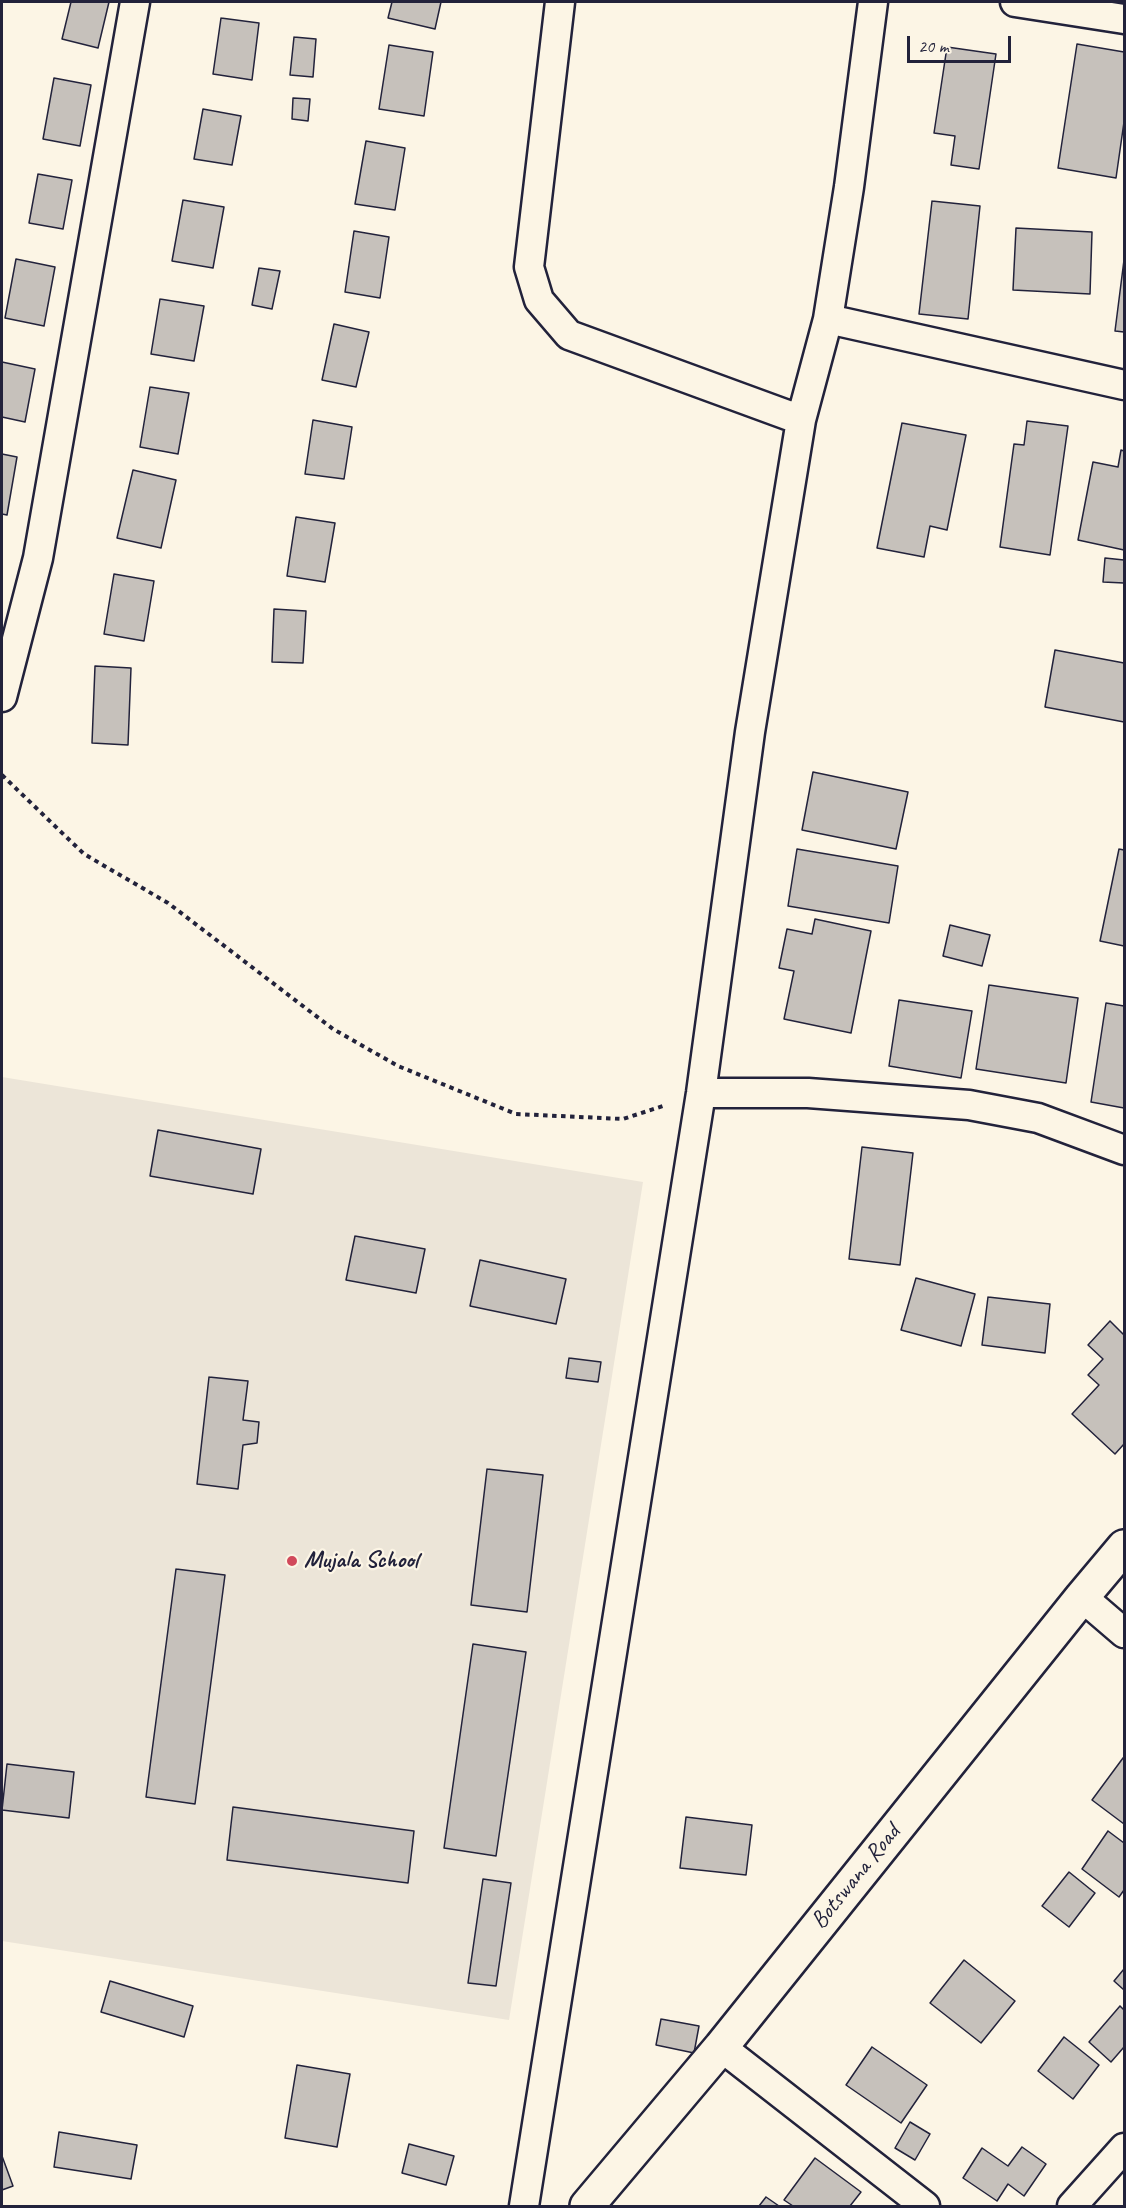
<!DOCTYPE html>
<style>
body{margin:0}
#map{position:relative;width:1126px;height:2208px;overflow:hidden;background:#fcf5e5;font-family:Caveat,sans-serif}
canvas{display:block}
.frame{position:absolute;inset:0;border:3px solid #22223b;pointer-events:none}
.scale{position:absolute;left:907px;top:36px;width:104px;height:27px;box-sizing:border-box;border:3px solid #22223b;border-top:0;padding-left:8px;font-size:18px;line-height:21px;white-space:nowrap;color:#22223b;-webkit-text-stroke:4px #fcf5e5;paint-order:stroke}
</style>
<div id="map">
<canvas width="1126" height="2208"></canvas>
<div class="frame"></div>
<div class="scale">20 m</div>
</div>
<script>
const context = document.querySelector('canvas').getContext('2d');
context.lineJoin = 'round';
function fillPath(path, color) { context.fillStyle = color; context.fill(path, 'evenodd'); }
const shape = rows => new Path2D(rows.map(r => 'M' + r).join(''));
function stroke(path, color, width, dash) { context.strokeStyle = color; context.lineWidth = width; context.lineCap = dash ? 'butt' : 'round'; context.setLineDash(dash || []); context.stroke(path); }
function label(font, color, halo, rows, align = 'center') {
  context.font = font + ' Caveat,sans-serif'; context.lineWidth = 4.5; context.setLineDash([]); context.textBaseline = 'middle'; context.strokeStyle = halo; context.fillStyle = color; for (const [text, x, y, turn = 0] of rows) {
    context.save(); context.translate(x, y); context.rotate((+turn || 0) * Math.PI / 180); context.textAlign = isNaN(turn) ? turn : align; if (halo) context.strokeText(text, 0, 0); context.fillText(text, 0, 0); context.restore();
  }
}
fillPath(shape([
 [2,1077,643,1182,509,2020,2,1941]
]), '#ece5d8');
const building = shape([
 [71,2,109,2,98,48,62,39,71,2],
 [392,2,441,2,435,29,388,18,392,2],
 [221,18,259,23,252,80,213,74,221,18],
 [294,37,316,39,313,77,290,75,294,37],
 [1077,44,1124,52,1124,122,1116,178,1058,168,1077,44],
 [389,45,433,52,424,116,379,109,389,45],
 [947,47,996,54,979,169,951,165,955,136,934,133,947,47],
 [54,78,91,85,80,146,43,139,54,78],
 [293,98,310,99,308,121,292,119,293,98],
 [203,109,241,116,232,165,194,159,203,109],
 [366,141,405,148,395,210,355,204,366,141],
 [38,174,72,180,63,229,29,223,38,174],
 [183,200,224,207,213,268,172,261,183,200],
 [932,201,980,206,968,319,919,314,932,201],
 [1016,228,1092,232,1090,294,1013,290,1016,228],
 [354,231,389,237,380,298,345,292,354,231],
 [16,259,55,267,44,326,5,318,16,259],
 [1124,260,1124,332,1115,331,1124,260],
 [259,268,280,271,272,309,252,305,259,268],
 [160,299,204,306,194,361,151,354,160,299],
 [334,324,369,332,356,387,322,380,334,324],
 [2,362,35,369,25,422,2,417,2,362],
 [150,387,189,393,178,454,140,447,150,387],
 [313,420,352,427,344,479,305,474,313,420],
 [1027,421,1068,426,1050,555,1000,547,1014,444,1024,445,1027,421],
 [902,423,966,435,947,530,930,526,924,557,877,548,902,423],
 [1121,450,1124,451,1124,550,1078,540,1093,462,1118,467,1121,450],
 [2,454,17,457,7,515,2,514,2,454],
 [133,470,176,480,161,548,117,538,133,470],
 [296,517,335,523,325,582,287,576,296,517],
 [1105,558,1124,560,1124,583,1103,582,1105,558],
 [114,574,154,581,144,641,104,634,114,574],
 [274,609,306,611,303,663,272,662,274,609],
 [1055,650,1124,663,1124,722,1045,707,1055,650],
 [95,666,131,668,128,745,92,743,95,666],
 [813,772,908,792,896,849,802,830,813,772],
 [797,849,898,866,889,923,788,906,797,849],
 [1119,849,1124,850,1124,946,1100,941,1119,849],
 [815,919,871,931,851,1033,784,1019,794,971,779,968,787,929,812,934,815,919],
 [950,925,990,935,982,966,943,956,950,925],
 [989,985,1078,998,1066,1083,976,1069,989,985],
 [899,1000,972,1011,961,1078,889,1066,899,1000],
 [1106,1003,1124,1006,1124,1108,1091,1102,1106,1003],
 [158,1130,261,1149,253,1194,150,1176,158,1130],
 [862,1147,913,1153,900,1265,849,1259,862,1147],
 [355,1236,425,1249,416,1293,346,1280,355,1236],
 [480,1260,566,1279,556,1324,470,1306,480,1260],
 [916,1278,975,1294,961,1346,901,1330,916,1278],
 [988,1297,1050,1304,1045,1353,982,1345,988,1297],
 [1110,1321,1124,1335,1124,1444,1115,1454,1072,1414,1099,1385,1088,1375,1103,1359,1088,1345,1110,1321],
 [569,1358,601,1362,598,1382,566,1378,569,1358],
 [209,1377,248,1381,243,1420,259,1422,257,1443,243,1445,238,1489,197,1484,209,1377],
 [487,1469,543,1475,527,1612,471,1605,487,1469],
 [176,1569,225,1575,195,1804,146,1797,176,1569],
 [473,1644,526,1652,496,1856,444,1848,473,1644],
 [1123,1758,1124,1759,1124,1824,1092,1800,1123,1758],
 [7,1764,74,1772,69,1818,2,1810,7,1764],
 [233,1807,414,1831,408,1883,227,1860,233,1807],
 [686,1817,752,1825,746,1875,680,1868,686,1817],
 [1108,1831,1124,1843,1124,1890,1119,1897,1082,1869,1108,1831],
 [1069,1872,1095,1893,1069,1927,1042,1906,1069,1872],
 [483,1879,511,1883,496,1986,468,1983,483,1879],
 [964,1960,1015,2001,981,2043,930,2003,964,1960],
 [1124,1969,1124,1990,1114,1981,1124,1969],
 [110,1981,193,2006,184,2037,101,2012,110,1981],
 [1120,2006,1124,2010,1124,2047,1111,2062,1089,2042,1120,2006],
 [661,2019,699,2026,694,2053,656,2045,661,2019],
 [1064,2037,1099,2065,1073,2099,1038,2071,1064,2037],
 [872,2047,927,2085,901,2123,846,2085,872,2047],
 [297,2065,350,2074,337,2147,285,2138,297,2065],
 [910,2122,930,2134,915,2160,895,2148,910,2122],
 [59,2132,137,2145,131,2179,54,2167,59,2132],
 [409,2144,454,2156,446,2185,402,2173,409,2144],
 [1022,2147,1046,2164,1024,2196,1008,2184,997,2201,963,2178,982,2148,1008,2166,1022,2147],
 [2,2156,13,2186,2,2190,2,2156],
 [815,2158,861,2192,850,2206,793,2206,784,2200,815,2158],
 [766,2197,779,2206,759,2206,766,2197]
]);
fillPath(building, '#c6c1bb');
stroke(building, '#22223b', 1.5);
const minor = shape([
 [560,2,529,267,539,300,569,335,801,420],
 [1015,2,1124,19],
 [828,319,1124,385],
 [2,697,38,558,135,2],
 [701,1093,808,1093,969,1105,1038,1118,1124,1150],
 [1082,1597,1124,1633],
 [721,2047,925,2206],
 [524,2206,701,1093,750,732,801,420,828,319,849,187,873,2],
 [1072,2206,1124,2148]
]);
const tertiary = shape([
 [587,2206,721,2047,1082,1597,1124,1547]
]);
stroke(minor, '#22223b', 33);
stroke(tertiary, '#22223b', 38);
stroke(shape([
 [2,775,84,854,168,903,333,1029,398,1066,516,1114,623,1119,666,1105]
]), '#22223b', 4, [4.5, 4.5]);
stroke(minor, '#fcf5e5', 28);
stroke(tertiary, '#fcf5e5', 33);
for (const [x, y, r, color] of [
 [292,1561,6,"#d1495b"]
]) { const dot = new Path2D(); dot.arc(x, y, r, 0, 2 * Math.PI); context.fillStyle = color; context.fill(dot); stroke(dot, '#fcf5e5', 2); }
label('bold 24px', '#22223b', '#fcf5e5', [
 ["Mujala School",304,1561]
], 'left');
label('24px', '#22223b', '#fcf5e5', [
 ["Botswana Road",856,1877,-51]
]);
</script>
